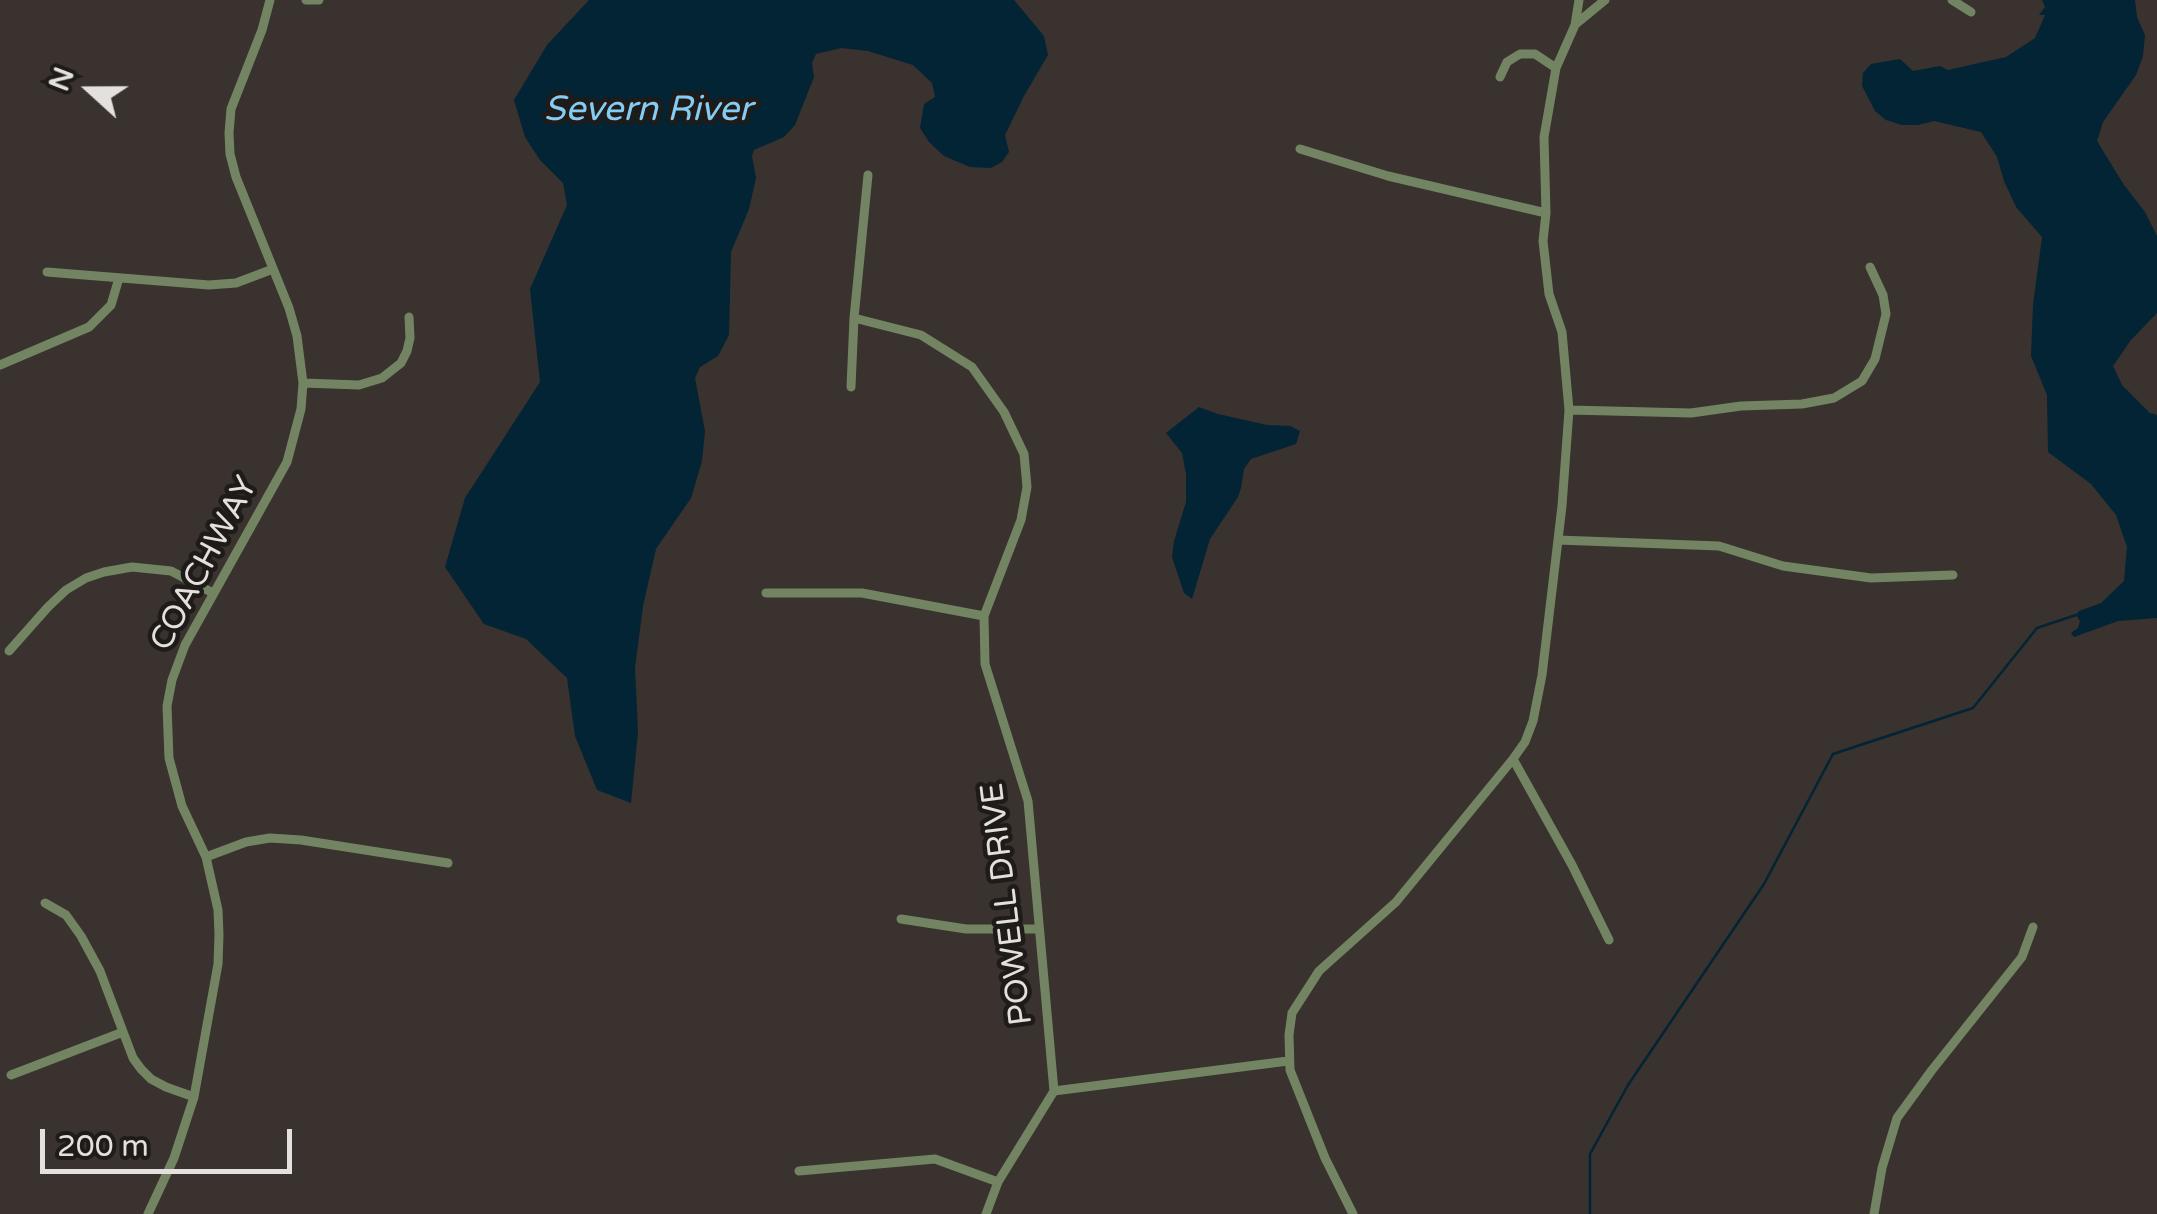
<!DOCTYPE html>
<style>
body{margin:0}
#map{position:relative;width:2157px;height:1214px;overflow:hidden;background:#39322e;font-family:"Varela Round",sans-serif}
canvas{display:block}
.north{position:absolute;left:40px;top:40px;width:100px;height:100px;-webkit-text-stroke:8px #1e1b19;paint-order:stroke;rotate:291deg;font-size:28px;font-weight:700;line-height:40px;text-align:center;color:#e4e0de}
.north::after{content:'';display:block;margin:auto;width:35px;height:45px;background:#e4e0de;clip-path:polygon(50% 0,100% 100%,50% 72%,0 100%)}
.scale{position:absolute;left:40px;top:1129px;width:252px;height:45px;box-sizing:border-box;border:5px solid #e4e0de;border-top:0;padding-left:12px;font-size:30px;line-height:35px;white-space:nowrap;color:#e4e0de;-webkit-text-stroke:8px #1e1b19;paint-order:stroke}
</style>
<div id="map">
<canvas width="2157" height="1214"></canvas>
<div class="north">N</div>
<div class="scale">200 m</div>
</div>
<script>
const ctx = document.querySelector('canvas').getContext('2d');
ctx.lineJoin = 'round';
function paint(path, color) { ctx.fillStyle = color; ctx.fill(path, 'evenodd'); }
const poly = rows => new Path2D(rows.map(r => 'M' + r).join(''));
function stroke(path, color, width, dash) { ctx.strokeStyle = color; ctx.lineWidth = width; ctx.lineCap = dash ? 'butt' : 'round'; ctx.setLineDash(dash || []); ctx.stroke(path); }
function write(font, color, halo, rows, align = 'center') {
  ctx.font = font + ' "Varela Round",sans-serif'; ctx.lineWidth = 9; ctx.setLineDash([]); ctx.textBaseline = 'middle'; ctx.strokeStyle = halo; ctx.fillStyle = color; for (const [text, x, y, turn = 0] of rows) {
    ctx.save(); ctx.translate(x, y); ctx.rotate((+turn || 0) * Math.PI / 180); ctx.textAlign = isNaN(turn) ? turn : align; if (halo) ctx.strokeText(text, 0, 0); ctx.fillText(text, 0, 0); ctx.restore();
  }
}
paint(poly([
 [589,0,1014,0,1044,36,1048,55,1024,96,1005,135,1009,152,1002,162,991,168,970,167,944,156,929,142,920,128,924,104,935,97,932,83,913,65,868,51,841,48,816,54,812,63,814,77,795,125,784,137,754,150,752,156,756,178,749,209,731,252,729,335,718,356,700,367,695,378,705,431,702,461,691,498,656,549,643,606,635,668,638,732,631,803,597,790,575,736,567,678,526,639,484,624,445,567,465,498,540,382,530,289,567,205,563,183,540,160,525,137,514,100,547,45],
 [2042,0,2135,0,2137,17,2145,35,2143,56,2136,75,2103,122,2097,141,2124,185,2145,212,2157,236,2157,313,2131,340,2113,366,2122,385,2150,413,2157,415,2157,618,2118,621,2074,637,2071,633,2078,628,2080,621,2076,615,2079,611,2101,603,2124,581,2127,547,2116,515,2091,484,2048,452,2047,395,2031,356,2033,305,2042,237,2016,207,2004,181,1997,157,1981,132,1934,121,1918,125,1902,125,1886,120,1875,111,1862,86,1863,73,1871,64,1900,59,1913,71,1940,66,1948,70,2006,57,2035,38,2045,15,2039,15,2045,7],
 [1199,407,1218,414,1267,425,1290,426,1300,431,1296,444,1251,459,1244,469,1241,488,1238,497,1210,539,1192,599,1184,593,1172,557,1174,541,1186,502,1186,474,1182,453,1166,433]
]), '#022434');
stroke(poly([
 [1590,1214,1590,1154,1628,1085,1764,884,1833,754,1973,708,2037,628,2076,615]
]), '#022434', 2.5);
stroke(poly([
 [306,0,319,0],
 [1952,0,1971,12],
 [1577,23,1605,0],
 [1500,77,1507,62,1520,54,1535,54,1556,68],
 [1300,149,1388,176,1546,213],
 [47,272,209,285,236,283,273,269],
 [854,318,921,335,972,367,1004,412,1024,454,1027,487,1021,520,984,616,985,664,1028,801,1054,1091,998,1182,986,1214],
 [0,365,89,327,111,305,119,278],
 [303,383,359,385,382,378,401,363,407,351,410,338,409,317],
 [851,387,854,318,868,175],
 [1569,410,1691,413,1741,406,1802,404,1834,398,1862,381,1875,359,1886,314,1883,295,1870,267],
 [1558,540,1719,546,1783,566,1871,578,1953,575],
 [766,593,862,593,984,616],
 [9,651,48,607,66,590,86,578,104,572,132,567,171,571,213,593],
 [1513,759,1572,865,1609,940],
 [206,857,246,842,270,838,301,840,448,863],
 [45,903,66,915,81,936,100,971,133,1058,141,1069,151,1079,166,1087,194,1097],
 [901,919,966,929,1038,929],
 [11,1075,123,1032],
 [1054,1091,1288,1061],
 [799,1171,935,1159,998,1182],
 [148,1214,174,1158,194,1097,218,964,219,935,218,910,206,857,182,806,169,758,167,706,172,680,185,645,287,462,301,409,303,383,297,336,289,308,236,177,230,154,229,133,231,109,262,30,270,0],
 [1353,1214,1325,1158,1290,1070,1289,1035,1292,1013,1319,971,1396,902,1513,759,1525,742,1533,721,1542,675,1562,506,1569,410,1562,332,1549,294,1543,241,1546,213,1544,137,1556,68,1575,25,1579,0],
 [1874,1214,1882,1168,1897,1118,1932,1070,2022,957,2033,927]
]), '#738462', 9);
write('32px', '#e4e0de', '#1e1b19', [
 ["COACHWAY",205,564,-62],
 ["POWELL DRIVE",1008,904,-97]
]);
write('italic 35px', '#84ccf3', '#1e1b19', [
 ["Severn River",648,111]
]);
</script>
